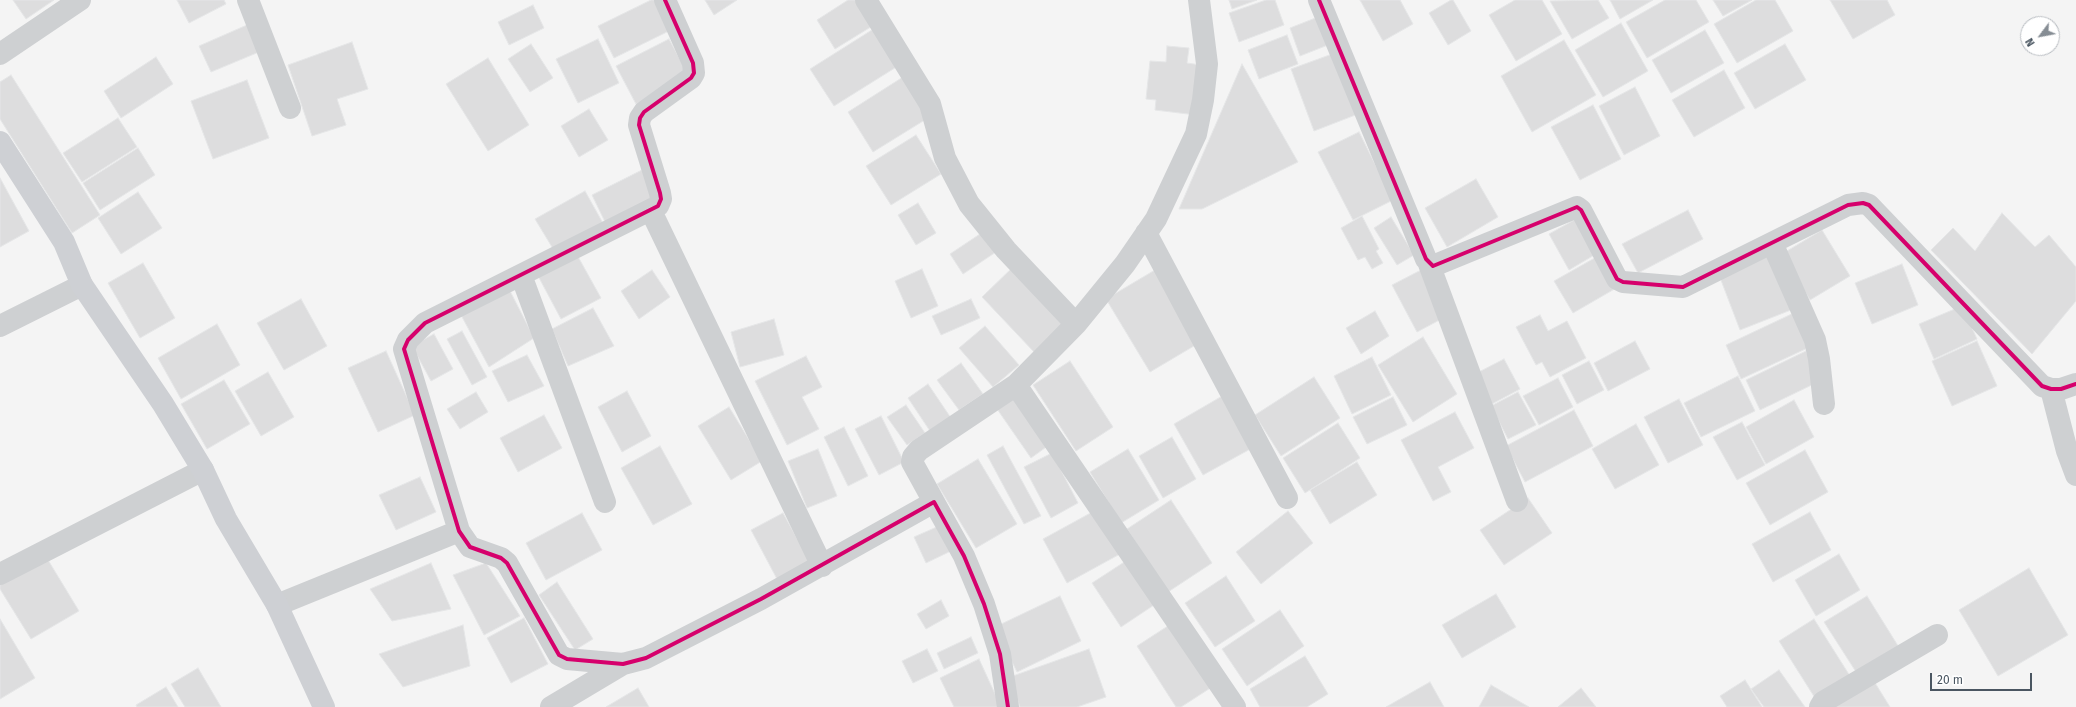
<!DOCTYPE html>
<style>
body{margin:0}
#map{position:relative;width:2076px;height:707px;overflow:hidden;background:#f4f4f4;font-family:"Fira Sans",sans-serif}
canvas{display:block}
.north{position:absolute;left:2020px;top:16px;width:40px;height:40px;box-sizing:border-box;background:#fff;border:1px solid #b7bbc0;border-radius:50%;rotate:238deg;font-size:11px;font-weight:700;line-height:16px;text-align:center;color:#4a5661}
.north::after{content:'';display:block;margin:auto;width:14px;height:18px;background:#868d94;clip-path:polygon(50% 0,100% 100%,50% 72%,0 100%)}
.scale{position:absolute;left:1930px;top:673px;width:102px;height:18px;box-sizing:border-box;border:2px solid #4a5661;border-top:0;padding-left:5px;font-size:12px;line-height:14px;white-space:nowrap;color:#4a5661;-webkit-text-stroke:3px #fff;paint-order:stroke}
</style>
<div id="map">
<canvas width="2076" height="707"></canvas>
<div class="north">N</div>
<div class="scale">20 m</div>
</div>
<script>
const ctx = document.querySelector('canvas').getContext('2d');
ctx.lineJoin = 'round';
function paint(path, color) { ctx.fillStyle = color; ctx.fill(path, 'evenodd'); }
const poly = rows => new Path2D(rows.map(r => 'M' + r).join(''));
function stroke(path, color, width, dash) { ctx.strokeStyle = color; ctx.lineWidth = width; ctx.lineCap = dash ? 'butt' : 'round'; ctx.setLineDash(dash || []); ctx.stroke(path); }
const building = poly([
 [13,0,54,0,26,19,13,0],
 [177,0,224,0,226,4,189,23,177,0],
 [651,0,661,0,675,28,614,58,598,26,651,0],
 [705,0,737,0,714,15,705,0],
 [848,0,858,0,874,25,835,49,817,20,848,0],
 [1229,0,1257,0,1232,9,1229,0],
 [1266,0,1275,0,1284,25,1239,42,1229,13,1266,0],
 [1360,0,1400,0,1413,24,1383,41,1360,0],
 [1451,0,1453,0,1471,31,1448,45,1429,13,1451,0],
 [1515,0,1542,0,1562,34,1516,61,1489,15,1515,0],
 [1598,0,1609,18,1572,39,1550,1,1598,0],
 [1610,0,1653,0,1620,19,1610,0],
 [1665,0,1696,0,1709,22,1647,58,1626,22,1665,0],
 [1713,0,1752,0,1723,16,1713,0],
 [1756,0,1775,0,1793,31,1737,63,1714,24,1756,0],
 [1830,0,1887,0,1895,15,1853,39,1830,0],
 [533,5,544,28,509,45,498,22,533,5],
 [1323,15,1333,43,1300,56,1290,28,1323,15],
 [1621,23,1648,71,1603,97,1575,50,1621,23],
 [247,25,259,52,211,72,199,46,247,25],
 [875,28,898,66,834,106,810,69,875,28],
 [1705,30,1724,63,1671,93,1652,60,1705,30],
 [1287,35,1298,64,1259,79,1248,50,1287,35],
 [598,39,619,83,578,103,556,59,598,39],
 [669,39,689,76,636,104,616,66,669,39],
 [1564,40,1596,95,1532,132,1501,76,1564,40],
 [352,42,368,89,337,99,346,125,312,136,288,65,352,42],
 [531,44,553,78,530,92,508,59,531,44],
 [1785,44,1806,80,1755,109,1734,73,1785,44],
 [1167,46,1189,48,1187,63,1201,65,1196,115,1155,110,1156,100,1146,99,1150,61,1166,62,1167,46],
 [1335,53,1358,114,1314,131,1291,69,1335,53],
 [156,57,173,84,121,118,104,91,156,57],
 [488,58,529,125,488,151,446,84,488,58],
 [1242,64,1298,162,1202,209,1179,209,1242,64],
 [1724,70,1745,108,1694,137,1672,100,1724,70],
 [11,75,100,215,72,233,0,119,0,82,11,75],
 [903,77,928,118,873,152,848,112,903,77],
 [247,80,269,138,213,159,191,101,247,80],
 [1635,87,1660,136,1624,155,1599,106,1635,87],
 [1593,105,1621,159,1580,180,1551,127,1593,105],
 [589,109,608,140,579,157,561,126,589,109],
 [118,118,137,147,82,182,63,153,118,118],
 [1359,132,1393,200,1353,220,1318,152,1359,132],
 [916,135,941,174,891,205,866,166,916,135],
 [138,148,155,175,100,210,83,183,138,148],
 [644,169,659,199,607,226,592,195,644,169],
 [0,178,29,231,0,247,0,178],
 [1476,179,1498,217,1447,247,1425,208,1476,179],
 [585,191,604,225,555,252,535,219,585,191],
 [138,192,162,228,121,254,98,218,138,192],
 [918,203,936,233,916,245,898,215,918,203],
 [1688,210,1703,239,1638,273,1622,244,1688,210],
 [2002,213,2035,247,2049,235,2076,267,2076,301,2032,354,1931,250,1953,228,1975,251,2002,213],
 [1362,216,1379,249,1376,251,1383,263,1372,269,1365,257,1358,260,1341,228,1362,216],
 [1391,217,1414,255,1397,265,1374,228,1391,217],
 [1576,219,1596,254,1569,270,1549,234,1576,219],
 [1822,230,1850,276,1810,300,1782,254,1822,230],
 [983,232,996,252,963,274,950,254,983,232],
 [576,253,601,298,561,319,537,274,576,253],
 [1774,253,1796,308,1740,330,1719,275,1774,253],
 [1600,255,1618,287,1573,313,1554,281,1600,255],
 [143,263,175,318,140,338,108,283,143,263],
 [1902,264,1918,305,1872,324,1855,283,1902,264],
 [1014,266,1067,320,1034,352,982,297,1014,266],
 [922,269,938,306,911,318,895,281,922,269],
 [1423,269,1447,316,1417,332,1392,285,1423,269],
 [652,270,670,297,639,319,621,291,652,270],
 [1155,270,1199,343,1150,372,1106,299,1155,270],
 [509,289,534,338,489,367,461,315,509,289],
 [301,299,327,346,284,370,257,323,301,299],
 [971,299,980,318,941,335,932,316,971,299],
 [1962,306,1977,339,1934,359,1919,324,1962,306],
 [593,308,614,346,568,366,552,329,593,308],
 [1375,311,1389,336,1361,354,1346,328,1375,311],
 [1798,311,1814,345,1741,379,1726,345,1798,311],
 [1540,315,1548,331,1567,321,1586,358,1550,377,1542,362,1536,365,1516,327,1540,315],
 [774,319,784,355,740,367,731,332,774,319],
 [217,324,240,365,181,399,158,358,217,324],
 [985,326,1019,365,993,387,959,348,985,326],
 [462,331,487,377,472,385,447,339,462,331],
 [434,334,453,369,431,381,412,346,434,334],
 [1423,337,1457,394,1413,422,1378,365,1423,337],
 [1635,341,1650,369,1608,391,1594,363,1635,341],
 [1977,341,1997,386,1952,406,1932,361,1977,341],
 [386,351,415,415,378,432,348,368,386,351],
 [1806,351,1820,381,1760,410,1746,380,1806,351],
 [527,355,544,386,508,402,492,371,527,355],
 [806,356,822,387,802,397,819,429,787,445,755,381,806,356],
 [1372,357,1391,395,1352,414,1334,376,1372,357],
 [1504,359,1520,389,1490,405,1475,374,1504,359],
 [1070,361,1113,427,1076,451,1033,385,1070,361],
 [1589,361,1604,390,1577,404,1562,375,1589,361],
 [961,363,983,394,959,410,937,380,961,363],
 [268,372,294,417,261,436,235,391,268,372],
 [1738,376,1755,411,1701,437,1684,403,1738,376],
 [1314,377,1340,418,1281,456,1255,415,1314,377],
 [1558,378,1573,407,1539,425,1523,396,1558,378],
 [224,380,250,424,207,449,181,404,224,380],
 [928,384,951,418,930,431,908,398,928,384],
 [627,391,651,436,622,452,598,407,627,391],
 [476,392,488,412,460,429,447,409,476,392],
 [1518,392,1536,425,1508,439,1491,406,1518,392],
 [1013,393,1049,445,1031,458,995,406,1013,393],
 [1224,395,1254,447,1203,475,1174,424,1224,395],
 [1393,397,1407,425,1367,444,1353,417,1393,397],
 [1679,399,1703,445,1668,463,1644,417,1679,399],
 [1794,400,1814,437,1766,464,1746,427,1794,400],
 [906,405,925,433,907,445,887,417,906,405],
 [729,407,762,461,731,480,698,426,729,407],
 [1574,410,1593,446,1525,482,1506,446,1574,410],
 [1455,412,1474,448,1438,467,1451,492,1433,501,1401,440,1455,412],
 [544,415,562,448,518,472,500,438,544,415],
 [881,416,904,462,879,475,855,429,881,416],
 [1742,422,1765,465,1737,480,1713,437,1742,422],
 [1338,423,1360,458,1305,493,1283,458,1338,423],
 [1636,424,1659,465,1615,489,1592,449,1636,424],
 [844,427,868,476,848,486,824,437,844,427],
 [1172,437,1196,479,1163,498,1139,456,1172,437],
 [660,446,692,504,653,525,621,468,660,446],
 [1003,446,1041,516,1024,524,987,455,1003,446],
 [818,449,837,496,807,508,788,461,818,449],
 [1128,449,1159,500,1121,523,1090,472,1128,449],
 [1805,450,1828,492,1770,525,1746,483,1805,450],
 [1052,453,1078,503,1051,518,1024,467,1052,453],
 [978,459,1017,524,976,548,937,484,978,459],
 [1357,462,1377,495,1330,524,1310,490,1357,462],
 [420,477,436,512,396,530,379,495,420,477],
 [1528,498,1552,533,1504,565,1480,530,1528,498],
 [1171,500,1212,563,1168,592,1127,529,1171,500],
 [1096,510,1120,554,1067,583,1043,539,1096,510],
 [1288,511,1313,543,1261,584,1236,552,1288,511],
 [1810,512,1831,550,1773,582,1752,544,1810,512],
 [582,513,602,550,546,580,526,543,582,513],
 [783,513,810,562,777,579,751,530,783,513],
 [939,526,951,551,926,563,914,537,939,526],
 [1839,554,1860,590,1816,616,1795,580,1839,554],
 [45,555,79,611,31,639,0,589,0,582,45,555],
 [1132,557,1160,601,1121,627,1092,583,1132,557],
 [431,563,451,609,392,621,370,589,431,563],
 [486,563,520,616,484,635,453,575,486,563],
 [2029,568,2068,635,1998,676,1959,610,2029,568],
 [1226,576,1255,621,1215,647,1185,603,1226,576],
 [557,582,593,639,575,650,539,595,557,582],
 [1496,594,1516,627,1462,658,1442,625,1496,594],
 [1060,596,1081,641,1017,672,995,627,1060,596],
 [1867,596,1900,649,1858,675,1824,622,1867,596],
 [941,600,949,616,926,629,917,614,941,600],
 [1280,610,1304,646,1247,686,1222,649,1280,610],
 [524,618,548,664,511,683,487,638,524,618],
 [0,619,35,678,0,699,0,619],
 [1814,619,1850,676,1815,698,1779,641,1814,619],
 [1174,622,1215,685,1181,707,1176,707,1137,646,1174,622],
 [463,625,470,666,403,687,379,654,463,625],
 [971,637,978,653,944,669,937,653,971,637],
 [927,649,938,671,913,683,902,661,927,649],
 [1089,649,1106,697,1077,707,1020,707,1010,677,1089,649],
 [1305,656,1328,694,1307,707,1260,707,1250,689,1305,656],
 [979,659,1001,707,954,707,940,678,979,659],
 [198,668,221,707,185,707,171,684,198,668],
 [1779,670,1805,707,1764,707,1751,689,1779,670],
 [1872,678,1890,707,1831,707,1872,678],
 [1745,680,1762,707,1727,707,1720,696,1745,680],
 [1430,682,1444,707,1386,707,1430,682],
 [1491,685,1529,707,1479,707,1491,685],
 [166,687,178,707,137,707,136,705,166,687],
 [638,688,649,707,606,707,638,688],
 [1581,688,1596,707,1558,707,1581,688]
]);
paint(building, '#ddddde');
stroke(building, '#e5e6e7', 1);
stroke(poly([
 [248,0,290,108],
 [665,0,693,63,694,73,691,78,644,112,640,118,639,125,660,193,661,199,658,206,425,323,408,340,404,349,459,531,470,547,501,558,507,563,559,655,567,659,623,664,646,658,761,599,934,502,964,556,984,604,1000,654,1008,707],
 [866,0,930,104,945,158,969,204,1006,250,1076,324],
 [1319,0,1426,259,1433,266,1577,207,1581,210,1617,279,1623,282,1683,287,1848,205,1863,203,1869,205,2042,386,2051,389,2061,389,2076,384],
 [0,54,80,0],
 [651,211,822,566],
 [1146,233,1287,498],
 [1772,243,1815,340,1819,359,1824,404],
 [1429,264,1517,501],
 [521,275,605,502],
 [0,326,82,285],
 [1016,385,1235,707],
 [2051,389,2067,451,2076,475],
 [934,502,912,462,913,457,919,450,1016,385,1076,324,1125,264,1156,219,1196,134,1203,100,1207,64,1199,0],
 [0,574,203,470],
 [277,605,459,531],
 [551,707,623,664],
 [1820,707,1823,702,1937,635]
]), '#ced0d2', 22);
stroke(poly([
 [0,142,64,242,82,285,163,404,203,470,226,519,277,605,324,707]
]), '#ced0d4', 22);
stroke(poly([
 [665,0,693,63,694,73,691,78,644,112,640,118,639,125,660,193,661,199,658,206,425,323,408,340,404,349,459,531,470,547,501,558,507,563,559,655,567,659,623,664,646,658,761,599,934,502,964,556,984,604,1000,654,1008,707],
 [1319,0,1426,259,1433,266,1577,207,1581,210,1617,279,1623,282,1683,287,1848,205,1863,203,1869,205,2042,386,2051,389,2061,389,2076,384]
]), '#d6006c', 4);
</script>
